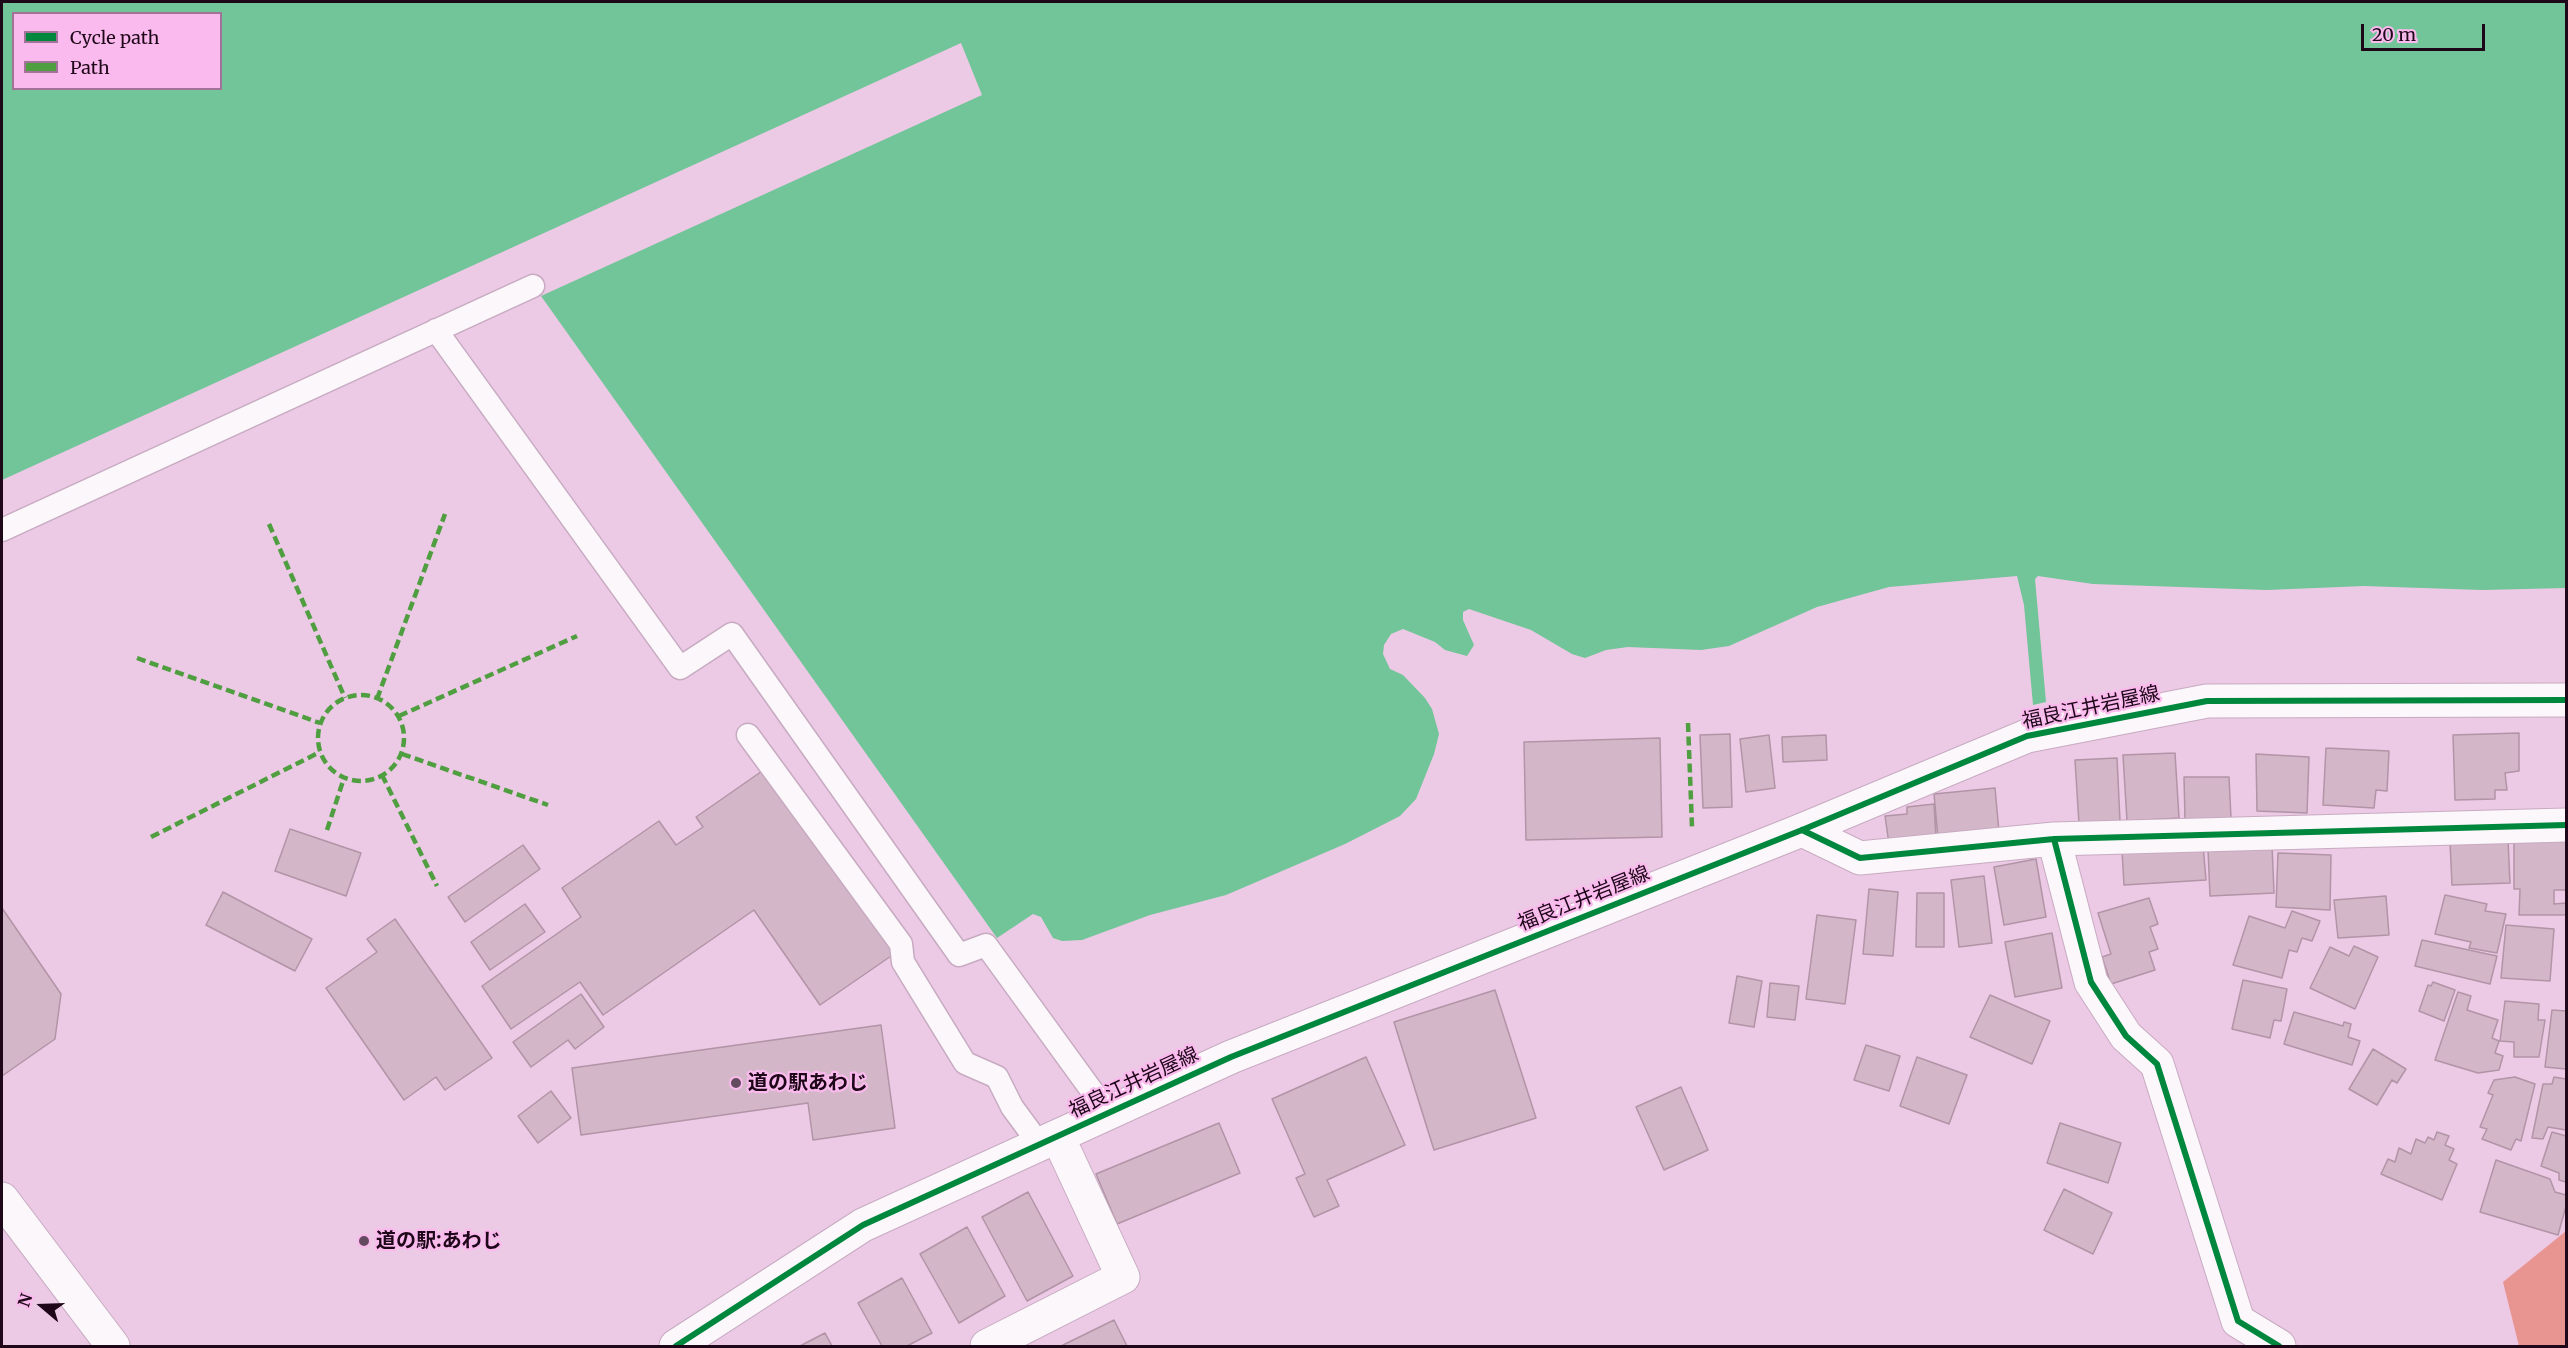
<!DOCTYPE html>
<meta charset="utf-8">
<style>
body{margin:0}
#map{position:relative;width:2568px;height:1348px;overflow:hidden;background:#ecc9e5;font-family:Merriweather,serif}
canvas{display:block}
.frame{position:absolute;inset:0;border:3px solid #1d0719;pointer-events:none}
.legend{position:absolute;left:12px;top:12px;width:210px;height:78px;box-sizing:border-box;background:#fbbaed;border:2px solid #a27298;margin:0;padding:8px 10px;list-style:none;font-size:18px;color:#1d0719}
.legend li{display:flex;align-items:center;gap:12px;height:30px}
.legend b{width:30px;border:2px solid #a27298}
.north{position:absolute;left:12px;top:1276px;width:60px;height:60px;-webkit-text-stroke:4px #fbbaed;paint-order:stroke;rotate:289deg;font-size:16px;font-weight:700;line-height:24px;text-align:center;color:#1d0719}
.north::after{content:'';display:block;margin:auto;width:21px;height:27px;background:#1d0719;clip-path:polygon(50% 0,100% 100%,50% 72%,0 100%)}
.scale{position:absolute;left:2361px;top:24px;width:124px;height:27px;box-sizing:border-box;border:3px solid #1d0719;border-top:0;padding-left:8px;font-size:18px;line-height:21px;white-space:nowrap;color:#1d0719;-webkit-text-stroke:4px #fbbaed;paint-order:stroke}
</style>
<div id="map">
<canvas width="2568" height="1348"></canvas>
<div class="frame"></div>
<ul class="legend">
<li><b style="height:8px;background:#00873e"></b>Cycle path</li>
<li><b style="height:8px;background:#4f9e40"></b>Path</li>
</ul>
<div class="north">N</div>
<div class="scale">20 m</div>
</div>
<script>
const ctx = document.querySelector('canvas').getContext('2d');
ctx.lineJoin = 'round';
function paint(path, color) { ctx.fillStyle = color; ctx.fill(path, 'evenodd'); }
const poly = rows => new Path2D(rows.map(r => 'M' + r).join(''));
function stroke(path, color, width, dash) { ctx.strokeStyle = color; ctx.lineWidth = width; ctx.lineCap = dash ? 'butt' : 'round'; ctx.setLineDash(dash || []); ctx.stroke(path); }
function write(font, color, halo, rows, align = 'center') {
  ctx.font = font + ' Merriweather,"Noto Sans JP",serif'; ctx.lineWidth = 4.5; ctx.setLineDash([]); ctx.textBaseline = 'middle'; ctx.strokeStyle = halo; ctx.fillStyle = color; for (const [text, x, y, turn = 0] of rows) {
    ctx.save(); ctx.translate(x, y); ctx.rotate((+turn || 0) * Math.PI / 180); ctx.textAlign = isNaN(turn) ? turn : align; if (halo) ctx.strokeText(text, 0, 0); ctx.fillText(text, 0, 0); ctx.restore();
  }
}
paint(poly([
 [2566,1231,2566,1346,2519,1346,2503,1282]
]), '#e89491');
paint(poly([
 [2,2,2566,2,2566,588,2482,590,2364,586,2267,590,2093,584,2038,576,2035,579,2046,702,2033,705,2024,605,2017,576,1889,587,1817,607,1729,646,1701,650,1628,647,1606,650,1585,658,1572,654,1531,630,1469,609,1463,612,1463,620,1474,645,1467,656,1445,650,1435,642,1403,629,1391,634,1384,645,1383,654,1390,669,1403,675,1425,698,1432,709,1439,734,1434,754,1416,799,1400,816,1345,844,1226,895,1150,915,1082,940,1062,941,1053,938,1041,917,1033,914,997,938,541,296,982,95,961,43,2,480],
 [14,14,220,14,220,88,14,88]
]), '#71c598');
const building = poly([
 [2519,733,2519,771,2505,773,2507,790,2495,790,2495,799,2455,800,2453,735,2519,733],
 [1730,734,1732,807,1703,808,1700,735,1730,734],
 [1769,735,1775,788,1746,792,1740,739,1769,735],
 [1826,735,1827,760,1783,762,1782,737,1826,735],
 [1660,738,1662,837,1526,840,1524,742,1660,738],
 [2326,748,2389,751,2387,791,2376,790,2374,808,2323,805,2326,748],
 [2175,753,2179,818,2127,821,2123,755,2175,753],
 [2256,754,2309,757,2307,813,2257,811,2256,754],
 [2117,758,2120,821,2079,824,2075,760,2117,758],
 [765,769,894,954,820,1005,754,910,603,1015,580,982,511,1029,482,986,581,917,562,888,659,821,676,845,703,827,696,817,765,769],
 [2184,777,2229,777,2231,818,2185,820,2184,777],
 [1995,788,1999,832,1938,838,1934,794,1995,788],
 [1934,804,1936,838,1889,844,1885,816,1907,814,1907,807,1934,804],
 [290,829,361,853,346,896,275,871,290,829],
 [2566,837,2566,890,2554,890,2554,904,2566,903,2566,915,2519,915,2520,889,2514,889,2514,839,2566,837],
 [2508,840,2510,883,2452,885,2450,842,2508,840],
 [523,845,540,869,465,922,448,897,523,845],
 [2203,845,2206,880,2124,885,2122,851,2203,845],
 [2272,845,2274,893,2210,896,2208,849,2272,845],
 [2278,853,2331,855,2330,910,2276,907,2278,853],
 [2036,859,2046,917,2004,925,1994,867,2036,859],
 [1984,876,1992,943,1959,947,1951,880,1984,876],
 [1869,889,1898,892,1893,956,1863,954,1869,889],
 [223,892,312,939,295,971,206,925,223,892],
 [1917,893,1944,893,1944,947,1916,947,1917,893],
 [2445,895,2487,904,2485,911,2506,914,2497,953,2469,948,2471,942,2435,934,2445,895],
 [2386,896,2389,935,2338,938,2334,900,2386,896],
 [2149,898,2158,924,2150,927,2158,949,2149,952,2155,970,2111,984,2102,957,2111,954,2098,913,2149,898],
 [525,904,545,932,490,970,471,942,525,904],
 [2,908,61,994,55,1039,2,1076,2,908],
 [2292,911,2320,921,2312,941,2302,938,2297,952,2289,950,2282,978,2233,965,2249,916,2285,928,2292,911],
 [1817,915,1856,920,1845,1004,1806,999,1817,915],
 [395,919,492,1058,445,1090,436,1077,404,1100,326,988,377,952,367,939,395,919],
 [2506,925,2554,929,2550,981,2501,978,2506,925],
 [2052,933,2062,988,2015,997,2005,942,2052,933],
 [2422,940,2497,956,2490,984,2415,966,2422,940],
 [2354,946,2378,957,2355,1009,2310,988,2330,947,2349,956,2354,946],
 [1737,976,1762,981,1754,1027,1729,1023,1737,976],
 [2243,980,2287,989,2281,1021,2274,1020,2270,1038,2232,1029,2243,980],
 [2433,982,2455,990,2444,1021,2419,1011,2428,985,2431,986,2433,982],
 [1770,983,1799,986,1795,1020,1767,1017,1770,983],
 [1495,990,1536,1118,1434,1150,1394,1022,1495,990],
 [2458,992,2471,996,2467,1010,2498,1020,2492,1038,2499,1041,2495,1053,2503,1056,2499,1070,2478,1073,2435,1060,2458,992],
 [581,994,604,1027,575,1049,568,1040,531,1067,513,1042,581,994],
 [1990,995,2050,1021,2032,1064,1970,1037,1990,995],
 [2505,1001,2539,1004,2538,1020,2545,1020,2539,1057,2514,1057,2514,1042,2500,1041,2505,1001],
 [2552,1010,2566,1011,2566,1069,2545,1067,2552,1010],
 [2294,1012,2343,1026,2344,1022,2351,1024,2348,1037,2360,1041,2352,1065,2284,1044,2294,1012],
 [881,1025,895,1128,813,1140,808,1103,581,1135,572,1068,881,1025],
 [1866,1045,1900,1056,1889,1091,1854,1080,1866,1045],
 [2373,1049,2406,1069,2397,1083,2392,1080,2377,1105,2349,1089,2373,1049],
 [1366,1057,1405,1145,1327,1180,1339,1206,1314,1217,1296,1178,1305,1174,1272,1099,1366,1057],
 [1917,1057,1967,1075,1949,1124,1900,1106,1917,1057],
 [2515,1077,2535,1084,2521,1141,2516,1139,2511,1150,2482,1139,2487,1129,2480,1127,2493,1095,2488,1093,2494,1080,2515,1077],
 [2554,1077,2566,1079,2566,1130,2548,1127,2543,1139,2532,1138,2543,1084,2552,1084,2554,1077],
 [1681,1087,1708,1150,1664,1170,1636,1107,1681,1087],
 [551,1091,571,1118,538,1143,518,1116,551,1091],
 [1219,1123,1240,1173,1117,1224,1096,1174,1219,1123],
 [2060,1123,2121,1143,2108,1183,2047,1163,2060,1123],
 [2437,1132,2449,1136,2445,1145,2454,1149,2449,1160,2457,1164,2442,1200,2381,1174,2388,1159,2395,1162,2399,1148,2411,1154,2416,1139,2425,1143,2428,1137,2434,1140,2437,1132],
 [2552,1132,2566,1136,2566,1182,2559,1180,2559,1173,2541,1166,2552,1132],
 [2496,1160,2550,1179,2555,1192,2566,1195,2566,1206,2558,1235,2480,1212,2496,1160],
 [2064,1189,2112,1213,2093,1254,2044,1230,2064,1189],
 [1028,1192,1073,1276,1027,1301,982,1217,1028,1192],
 [967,1227,1005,1296,959,1323,920,1254,967,1227],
 [902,1278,932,1333,907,1346,882,1346,858,1303,902,1278],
 [1114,1320,1127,1346,1061,1346,1114,1320],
 [825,1333,832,1346,800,1346,825,1333]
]);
paint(building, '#d4b6c9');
stroke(building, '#b194a6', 1.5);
const lane = poly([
 [436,330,680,668,732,634,959,955,986,945,1108,1113],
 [2,530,533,286],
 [748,735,901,944,903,962,965,1063,997,1077,1012,1107,1040,1145]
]);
const street = poly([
 [1802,830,1860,858,2054,839,2566,825],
 [2054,839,2091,982,2126,1036,2157,1064,2238,1321,2279,1346],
 [987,1346,1123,1277,1058,1137]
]);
const primary = poly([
 [676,1346,863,1225,1231,1057,1802,830,2027,736,2207,701,2566,700]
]);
const highway = poly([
 [2,1199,113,1346]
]);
stroke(lane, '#c7abc1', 25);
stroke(street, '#c7abc1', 35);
stroke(primary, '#c7abc1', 35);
stroke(highway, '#c7abc1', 35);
stroke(lane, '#fcf7fb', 22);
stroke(street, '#fcf7fb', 33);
stroke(primary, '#fcf7fb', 33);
stroke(highway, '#fcf7fb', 33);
stroke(poly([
 [269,524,345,698],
 [137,658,320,723],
 '318 738a43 43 0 1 1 86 0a43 43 0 1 1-86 0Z',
 [377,699,445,514],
 [399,716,577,636],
 [1688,723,1692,827],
 [402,754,548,805],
 [382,775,437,886],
 [327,830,344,778],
 [151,837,320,752]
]), '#4f9e40', 4.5, [9, 4.5]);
stroke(poly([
 [1802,830,1860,858,2054,839,2566,825],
 [2054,839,2091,982,2126,1036,2157,1064,2238,1321,2279,1346],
 [676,1346,863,1225,1231,1057,1802,830,2027,736,2207,701,2566,700]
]), '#00873e', 6);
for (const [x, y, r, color] of [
 [736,1083,6,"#654b60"],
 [364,1241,6,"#654b60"]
]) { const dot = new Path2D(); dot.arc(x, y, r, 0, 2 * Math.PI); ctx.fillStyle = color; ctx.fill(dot); stroke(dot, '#fbbaed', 2); }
write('20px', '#1d0719', '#fbbaed', [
 ["福良江井岩屋線",2091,708,-12],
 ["福良江井岩屋線",1584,899,-22],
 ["福良江井岩屋線",1134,1083,-25]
]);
write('bold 20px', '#1d0719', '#fbbaed', [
 ["道の駅あわじ",748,1083],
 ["道の駅:あわじ",376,1241]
], 'left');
</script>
